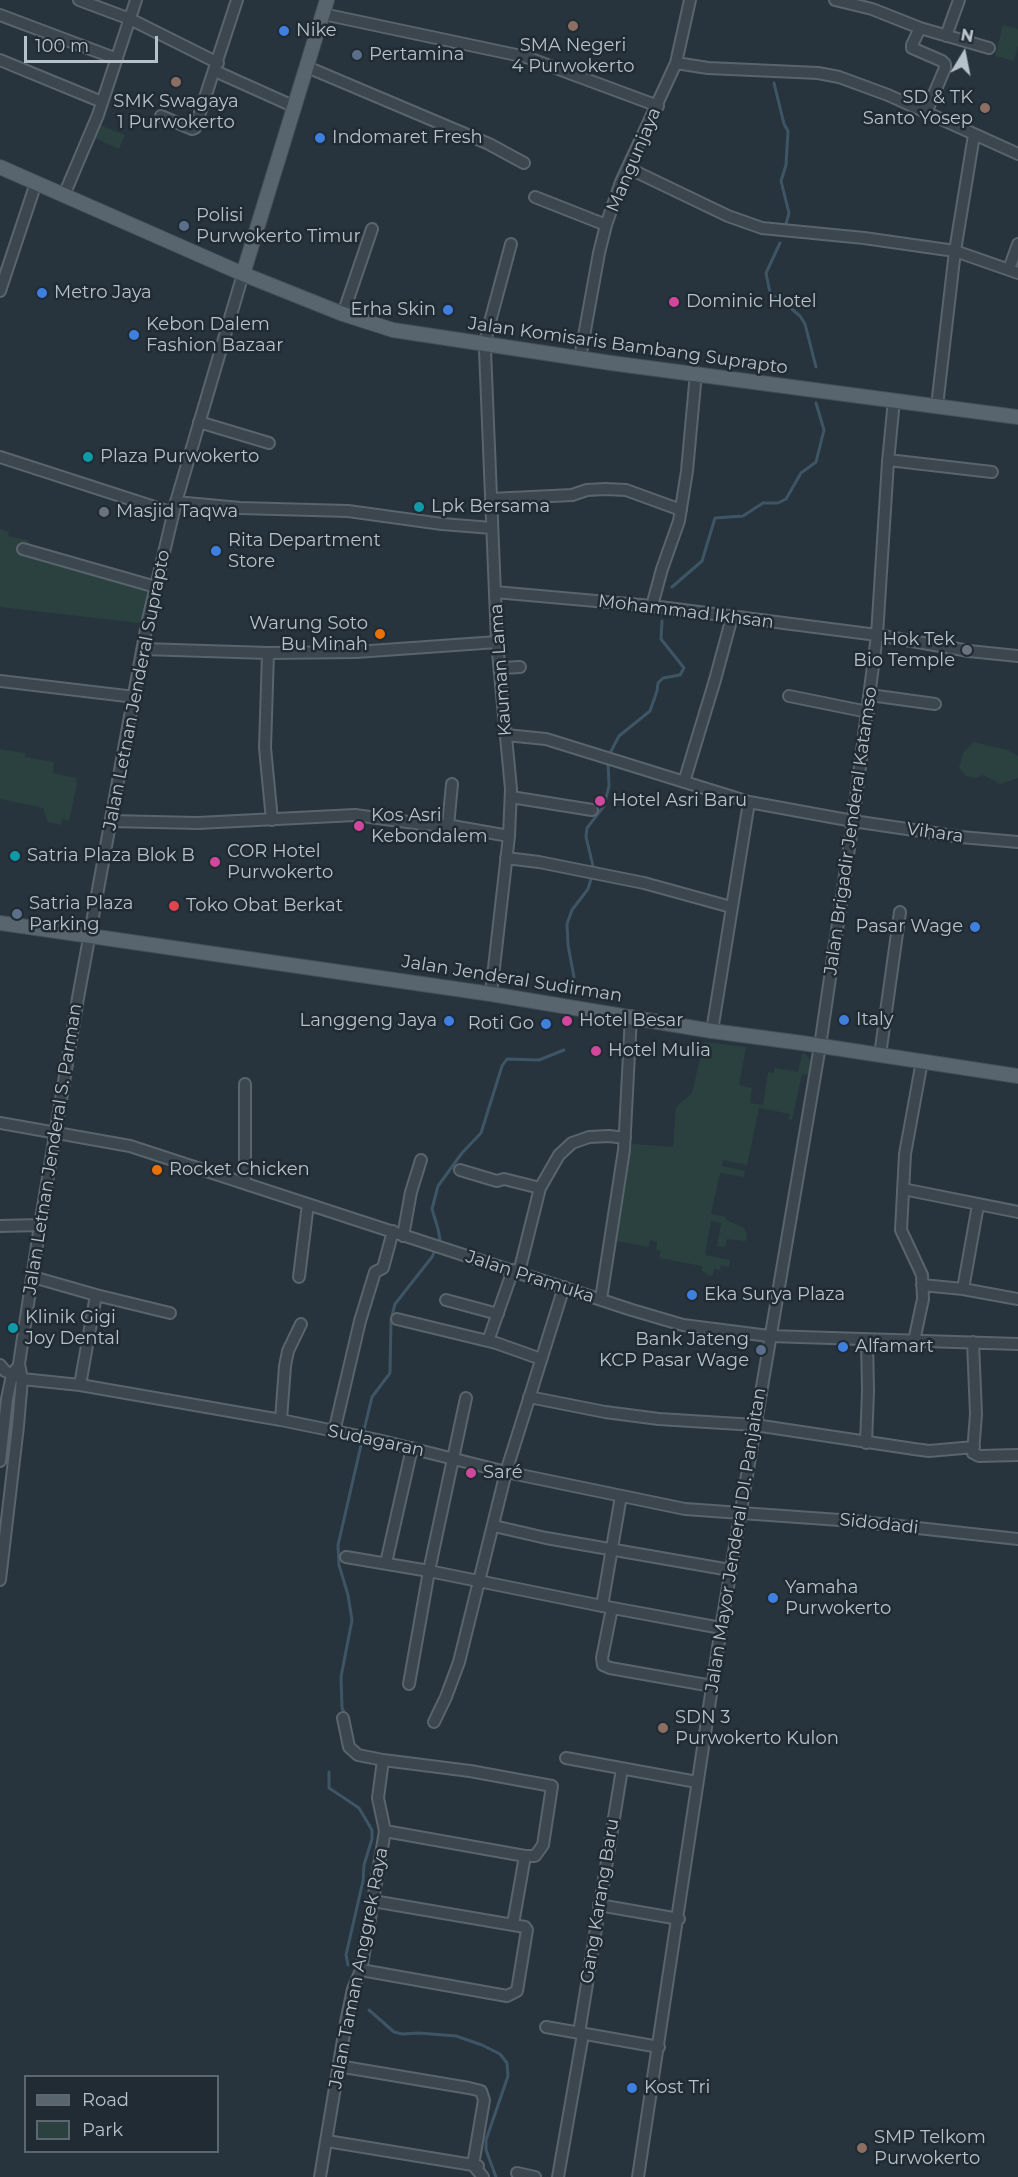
<!DOCTYPE html>
<meta charset="utf-8">
<style>
body{margin:0}
#map{position:relative;width:1018px;height:2177px;overflow:hidden;background:#27343e;font-family:Montserrat,sans-serif}
canvas{display:block}
.legend{position:absolute;left:24px;top:2075px;width:195px;height:78px;box-sizing:border-box;background:#202b33;border:2px solid #5c676f;margin:0;padding:8px 10px;list-style:none;font-size:18px;color:#b7c1c9}
.legend li{display:flex;align-items:center;gap:12px;height:30px}
.legend b{width:30px;border:2px solid #5c676f}
.north{position:absolute;left:934px;top:24px;width:60px;height:60px;-webkit-text-stroke:4px #202b33;paint-order:stroke;rotate:10deg;font-size:16px;font-weight:700;line-height:24px;text-align:center;color:#b7c1c9}
.north::after{content:'';display:block;margin:auto;width:21px;height:27px;background:#b7c1c9;clip-path:polygon(50% 0,100% 100%,50% 72%,0 100%)}
.scale{position:absolute;left:24px;top:36px;width:134px;height:27px;box-sizing:border-box;border:3px solid #b7c1c9;border-top:0;padding-left:8px;font-size:18px;line-height:21px;white-space:nowrap;color:#b7c1c9;-webkit-text-stroke:4px #202b33;paint-order:stroke}
</style>
<div id="map">
<canvas width="1018" height="2177"></canvas>
<ul class="legend">
<li><b style="height:8px;background:#59656e"></b>Road</li>
<li><b style="height:16px;background:#2a413f"></b>Park</li>
</ul>
<div class="north">N</div>
<div class="scale">100 m</div>
</div>
<script>
const ctx = document.querySelector('canvas').getContext('2d');
ctx.lineJoin = 'round';
function paint(path, color) { ctx.fillStyle = color; ctx.fill(path, 'evenodd'); }
const poly = rows => new Path2D(rows.map(r => 'M' + r).join(''));
function stroke(path, color, width, dash) { ctx.strokeStyle = color; ctx.lineWidth = width; ctx.lineCap = dash ? 'butt' : 'round'; ctx.setLineDash(dash || []); ctx.stroke(path); }
function write(font, color, halo, rows, align = 'center') {
  ctx.font = font + ' Montserrat,sans-serif'; ctx.lineWidth = 5; ctx.setLineDash([]); ctx.textBaseline = 'middle'; ctx.strokeStyle = halo; ctx.fillStyle = color; for (const [text, x, y, turn = 0] of rows) {
    ctx.save(); ctx.translate(x, y); ctx.rotate((+turn || 0) * Math.PI / 180); ctx.textAlign = isNaN(turn) ? turn : align; if (halo) ctx.strokeText(text, 0, 0); ctx.fillText(text, 0, 0); ctx.restore();
  }
}
paint(poly([
 [1003,25,1018,29,1018,45,1014,61,995,56],
 [100,125,125,135,119,149,95,138],
 [0,529,9,532,8,536,27,540,37,556,156,587,147,624,0,607],
 [973,742,1008,750,1018,756,1018,778,1000,784,983,775,976,778,966,776,959,768,963,753],
 [0,749,25,753,25,757,54,762,53,773,76,778,77,784,69,821,62,819,61,825,48,822,43,808,0,799],
 [704,1042,746,1047,739,1085,752,1088,750,1103,763,1105,768,1072,774,1073,775,1068,798,1072,802,1054,805,1054,810,1060,812,1076,802,1074,792,1120,788,1119,790,1114,759,1108,747,1165,723,1160,722,1166,745,1171,744,1177,720,1173,711,1214,726,1217,725,1219,744,1228,747,1235,746,1241,727,1239,725,1247,717,1246,721,1223,711,1221,705,1255,730,1260,729,1267,721,1265,720,1270,714,1269,713,1275,709,1276,701,1270,702,1266,659,1258,661,1251,656,1250,657,1242,650,1240,649,1247,611,1240,624,1150,631,1150,632,1144,673,1147,676,1107,692,1093]
]), '#2a413f');
stroke(poly([
 [774,83,784,124,788,131,786,165,781,181,789,213,786,224],
 [780,243,766,273,769,288,771,295,781,300,800,316,805,324,816,367],
 [672,587,702,561,715,518,743,516,763,503,778,503,786,499,801,473,816,462,824,430,816,403],
 [609,755,619,736,650,711,657,691,658,683,663,678,680,675,684,668,661,639,662,621],
 [594,870,586,837,587,828,604,806,609,786,608,761],
 [574,977,568,945,567,924,572,910,588,889,592,876],
 [438,1243,440,1239,438,1229,432,1209,438,1186,462,1153,481,1133,502,1066,507,1059,539,1060,564,1050],
 [363,1434,372,1397,390,1373,391,1320,395,1304,432,1257,436,1248],
 [346,1716,342,1708,341,1677,352,1620,348,1595,339,1565,338,1545,362,1441],
 [329,1772,329,1788,359,1808,372,1830,372,1839,364,1865,363,1881,346,1955,348,1965],
 [369,2010,394,2032,402,2034,419,2033,456,2036,482,2045,500,2054,507,2063,508,2076,486,2140,486,2150,496,2177]
]), '#3e5565', 3);
const minor = poly([
 [79,0,130,19,218,63],
 [835,0,872,9,920,28,989,48],
 [323,14,526,57,658,106],
 [0,15,117,59],
 [920,28,912,45,912,48,942,61,945,64,945,68,926,113],
 [946,36,959,0],
 [0,60,102,102],
 [676,63,708,68,818,73,839,77,888,95,1018,154],
 [307,67,489,144,524,163],
 [215,71,295,107],
 [161,116,192,129,195,128,237,0],
 [628,168,728,216,762,228,864,238,955,251,1018,273],
 [64,195,98,115,136,0],
 [535,197,606,225],
 [1009,269,1018,244],
 [0,291,36,183],
 [343,314,372,229],
 [580,358,599,253,606,225,621,182,676,63,690,0],
 [937,406,955,251,974,135],
 [199,422,269,443],
 [0,457,173,513],
 [888,460,992,472],
 [491,499,572,495,587,490,605,489,626,490,681,510],
 [176,502,240,508,348,511,442,524,492,528],
 [23,549,156,587],
 [495,592,652,606,877,635,969,651,1018,656],
 [652,606,662,569,679,521,687,471,696,373],
 [143,649,268,653,356,652,497,642],
 [268,653,265,748,272,820],
 [501,668,520,667],
 [0,681,135,697],
 [870,695,935,704],
 [789,696,868,712],
 [506,735,546,739,749,802,853,821,961,837,1018,842],
 [684,782,715,680,732,617],
 [511,797,592,810],
 [111,821,198,823,355,815,422,824,452,826,509,836],
 [448,826,452,784],
 [506,858,539,862,644,883,731,907],
 [491,994,509,836,511,789,497,642,485,350,487,333,511,244],
 [712,1031,749,802],
 [880,1055,900,912],
 [0,1123,130,1146,632,1310,683,1325,769,1336,1018,1344],
 [460,1170,490,1179,497,1181,504,1179,540,1188],
 [245,1183,245,1084],
 [903,1189,1018,1212],
 [0,1226,40,1225],
 [403,1236,411,1192,421,1160],
 [519,1272,540,1188,559,1155,572,1143,589,1137,609,1136,625,1138],
 [33,1277,96,1295,170,1313],
 [299,1277,308,1204],
 [922,1285,963,1289,1018,1299],
 [963,1289,978,1205],
 [601,1299,624,1150,631,1016],
 [446,1300,498,1314],
 [397,1319,496,1343,541,1359],
 [488,1341,513,1270],
 [914,1341,923,1299,922,1275,901,1230,905,1154,922,1061],
 [973,1342,976,1414,973,1453,979,1456,1018,1455],
 [0,1365,5,1371,22,1379,80,1385,281,1420,378,1440,506,1472,685,1509,854,1521,1018,1539],
 [80,1385,96,1295],
 [529,1397,605,1412,659,1419,755,1425,914,1449,929,1451,974,1447],
 [281,1420,285,1366,288,1351,301,1324],
 [334,1432,360,1321,375,1272,383,1268,393,1231],
 [866,1443,868,1391,867,1340],
 [0,1461,7,1399,12,1375,16,1369],
 [494,1526,546,1538,730,1570],
 [346,1557,429,1571,602,1606,721,1628],
 [386,1563,412,1448],
 [0,1580,18,1426,22,1379,19,1364,40,1225,78,998,147,624,176,502,243,274],
 [602,1606,621,1496],
 [612,1608,602,1658,603,1665,610,1668,712,1686],
 [409,1684,429,1571,466,1398],
 [343,1718,349,1747,358,1755,383,1760,470,1771,552,1786,543,1845,535,1856,525,1856,385,1831],
 [434,1722,446,1697,459,1662,506,1472,564,1287],
 [566,1758,697,1782],
 [599,1905,679,1919],
 [513,1924,525,1856],
 [361,1970,507,1996,517,1991,527,1930,525,1927,373,1901],
 [546,2027,659,2047],
 [579,2033,622,1769],
 [338,2066,469,2088,481,2091,484,2100,473,2165,478,2166],
 [327,2141,473,2165,483,2177],
 [517,2173,535,2177],
 [320,2177,346,2022,353,1989,361,1970,385,1831,378,1798,383,1760],
 [558,2177,583,2034],
 [638,2177,721,1628,820,1046,853,821,877,635,888,462,894,400]
]);
const major = poly([
 [0,167,243,274,343,314,393,330,611,363,1018,417],
 [243,274,327,0],
 [0,923,491,994,712,1031,802,1043,1018,1076]
]);
stroke(minor, '#59646c', 14);
stroke(major, '#444f57', 16);
stroke(minor, '#3b464e', 10);
stroke(major, '#59656e', 14);
for (const [x, y, r, color] of [
 [573,26,6,"#8d6e63"],
 [284,31,6,"#3f7fe0"],
 [357,55,6,"#5c6f8a"],
 [176,82,6,"#8d6e63"],
 [985,108,6,"#8d6e63"],
 [320,138,6,"#3f7fe0"],
 [184,226,6,"#5c6f8a"],
 [42,293,6,"#3f7fe0"],
 [674,302,6,"#d1479c"],
 [448,310,6,"#3f7fe0"],
 [134,335,6,"#3f7fe0"],
 [88,457,6,"#0f9aa8"],
 [419,507,6,"#0f9aa8"],
 [104,512,6,"#6b7280"],
 [216,551,6,"#3f7fe0"],
 [380,634,6,"#e8710a"],
 [967,650,6,"#6b7280"],
 [600,801,6,"#d1479c"],
 [359,826,6,"#d1479c"],
 [15,856,6,"#0f9aa8"],
 [215,862,6,"#d1479c"],
 [174,906,6,"#e0444e"],
 [17,914,6,"#5c6f8a"],
 [975,927,6,"#3f7fe0"],
 [844,1020,6,"#3f7fe0"],
 [449,1021,6,"#3f7fe0"],
 [567,1021,6,"#d1479c"],
 [546,1024,6,"#3f7fe0"],
 [596,1051,6,"#d1479c"],
 [157,1170,6,"#e8710a"],
 [692,1295,6,"#3f7fe0"],
 [13,1328,6,"#0f9aa8"],
 [843,1347,6,"#3f7fe0"],
 [761,1350,6,"#5c6f8a"],
 [471,1473,6,"#d1479c"],
 [773,1598,6,"#3f7fe0"],
 [663,1728,6,"#8d6e63"],
 [632,2088,6,"#3f7fe0"],
 [862,2148,6,"#8d6e63"]
]) { const dot = new Path2D(); dot.arc(x, y, r, 0, 2 * Math.PI); ctx.fillStyle = color; ctx.fill(dot); stroke(dot, '#202b33', 2); }
write('18px', '#b7c1c9', '#202b33', [
 ["Nike",296,31],
 ["SMA Negeri",573,46,"center"],
 ["4 Purwokerto",573,67,"center"],
 ["Pertamina",369,55],
 ["SD & TK",973,98,"right"],
 ["Santo Yosep",973,119,"right"],
 ["SMK Swagaya",176,102,"center"],
 ["1 Purwokerto",176,123,"center"],
 ["Indomaret Fresh",332,138],
 ["Polisi",196,216],
 ["Purwokerto Timur",196,237],
 ["Metro Jaya",54,293],
 ["Dominic Hotel",686,302],
 ["Erha Skin",436,310,"right"],
 ["Kebon Dalem",146,325],
 ["Fashion Bazaar",146,346],
 ["Plaza Purwokerto",100,457],
 ["Lpk Bersama",431,507],
 ["Masjid Taqwa",116,512],
 ["Rita Department",228,541],
 ["Store",228,562],
 ["Warung Soto",368,624,"right"],
 ["Bu Minah",368,645,"right"],
 ["Hok Tek",955,640,"right"],
 ["Bio Temple",955,661,"right"],
 ["Hotel Asri Baru",612,801],
 ["Kos Asri",371,816],
 ["Kebondalem",371,837],
 ["COR Hotel",227,852],
 ["Purwokerto",227,873],
 ["Satria Plaza Blok B",27,856],
 ["Satria Plaza",29,904],
 ["Parking",29,925],
 ["Toko Obat Berkat",186,906],
 ["Pasar Wage",963,927,"right"],
 ["Italy",856,1020],
 ["Langgeng Jaya",437,1021,"right"],
 ["Hotel Besar",579,1021],
 ["Roti Go",534,1024,"right"],
 ["Hotel Mulia",608,1051],
 ["Rocket Chicken",169,1170],
 ["Eka Surya Plaza",704,1295],
 ["Klinik Gigi",25,1318],
 ["Joy Dental",25,1339],
 ["Bank Jateng",749,1340,"right"],
 ["KCP Pasar Wage",749,1361,"right"],
 ["Alfamart",855,1347],
 ["Saré",483,1473],
 ["Yamaha",785,1588],
 ["Purwokerto",785,1609],
 ["SDN 3",675,1718],
 ["Purwokerto Kulon",675,1739],
 ["Kost Tri",644,2088],
 ["SMP Telkom",874,2138],
 ["Purwokerto",874,2159]
], 'left');
write('18px', '#b7c1c9', '#202b33', [
 ["Mangunjaya",634,160,-67],
 ["Jalan Komisaris Bambang Suprapto",628,346,8],
 ["Mohammad Ikhsan",686,612,7],
 ["Kauman Lama",501,670,-94],
 ["Jalan Letnan Jenderal Suprapto",137,690,-79],
 ["Jalan Brigadir Jenderal Katamso",851,831,-82],
 ["Vihara",935,833,8],
 ["Jalan Jenderal Sudirman",512,979,9],
 ["Jalan Letnan Jenderal S. Parman",53,1149,-81],
 ["Jalan Pramuka",530,1277,18],
 ["Sudagaran",376,1441,12],
 ["Sidodadi",879,1524,6],
 ["Jalan Mayor Jenderal DI. Panjaitan",736,1540,-81],
 ["Gang Karang Baru",600,1901,-81],
 ["Jalan Taman Anggrek Raya",359,1968,-79]
]);
</script>
